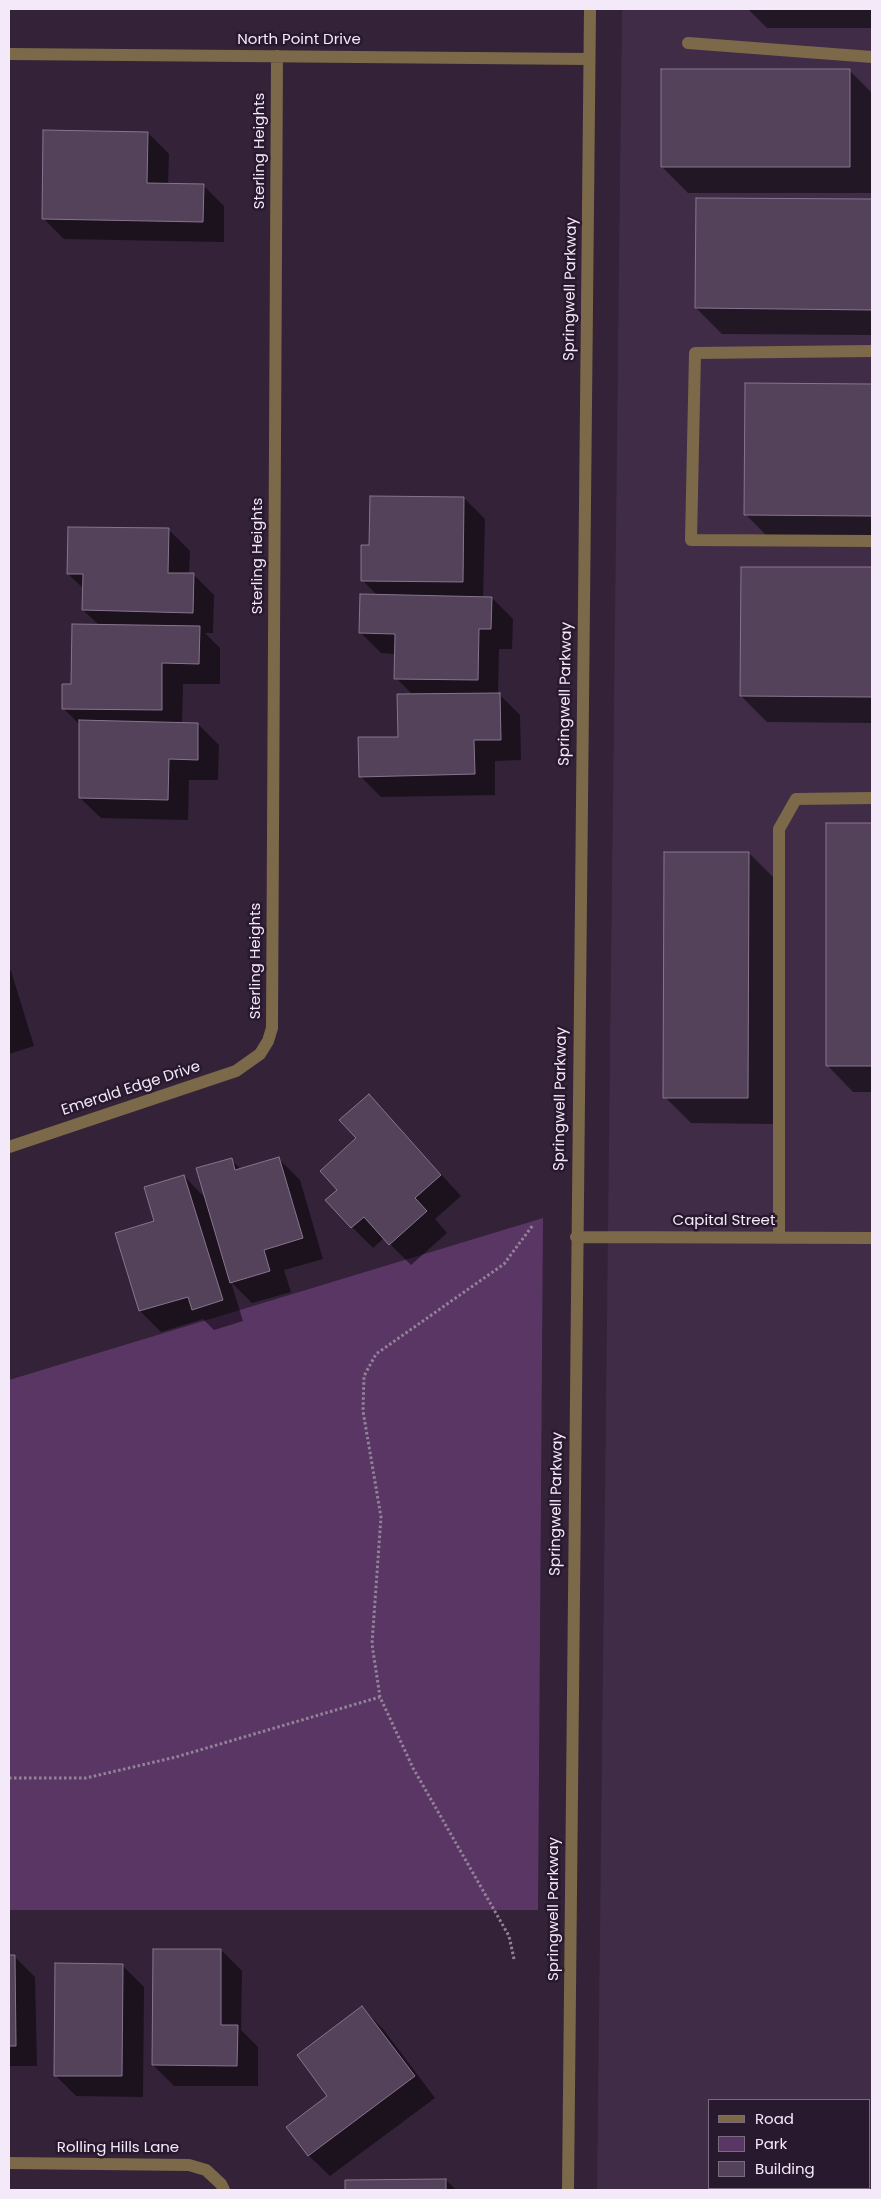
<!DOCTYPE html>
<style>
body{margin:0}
#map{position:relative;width:881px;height:2199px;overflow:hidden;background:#332238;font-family:Poppins,sans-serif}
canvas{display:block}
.frame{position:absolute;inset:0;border:10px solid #f4e9f8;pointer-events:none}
.legend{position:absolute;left:708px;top:2099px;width:162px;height:90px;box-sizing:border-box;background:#29192e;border:1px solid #7a6c7f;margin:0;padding:6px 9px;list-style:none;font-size:15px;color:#f4e9f8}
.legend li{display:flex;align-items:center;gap:10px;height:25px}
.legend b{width:25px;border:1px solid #7a6c7f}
</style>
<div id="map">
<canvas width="881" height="2199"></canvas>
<div class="frame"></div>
<ul class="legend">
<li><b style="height:6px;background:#7c6949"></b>Road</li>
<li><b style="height:14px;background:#5a3665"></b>Park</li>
<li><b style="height:14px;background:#54425a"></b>Building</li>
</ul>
</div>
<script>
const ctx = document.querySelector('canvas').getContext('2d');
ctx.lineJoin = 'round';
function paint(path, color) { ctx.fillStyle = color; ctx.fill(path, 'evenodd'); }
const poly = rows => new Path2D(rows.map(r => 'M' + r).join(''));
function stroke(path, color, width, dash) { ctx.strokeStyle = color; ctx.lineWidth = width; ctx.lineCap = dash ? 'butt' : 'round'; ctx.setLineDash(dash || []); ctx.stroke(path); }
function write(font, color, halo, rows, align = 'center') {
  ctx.font = font + ' Poppins,sans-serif'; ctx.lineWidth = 5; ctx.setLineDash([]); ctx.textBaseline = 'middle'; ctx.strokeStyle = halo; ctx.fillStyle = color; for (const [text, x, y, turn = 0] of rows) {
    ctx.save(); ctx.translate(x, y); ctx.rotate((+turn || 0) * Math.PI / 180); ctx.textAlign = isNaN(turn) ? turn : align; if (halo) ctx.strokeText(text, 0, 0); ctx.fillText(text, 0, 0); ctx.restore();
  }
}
paint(poly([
 [622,9,872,9,872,2190,597,2190],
 [710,2100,870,2100,870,2188,710,2188]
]), '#402c47');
paint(poly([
 [543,1218,538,1910,9,1910,9,1380]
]), '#5a3665');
paint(poly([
 [748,9,872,9,872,28,767,28],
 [849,70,872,93,872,193,688,193,662,167],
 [148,133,169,154,168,184,203,185,224,206,224,242,64,239,43,218],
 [697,199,872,201,872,335,722,334,696,308],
 [746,384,872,385,872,541,771,540,745,514],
 [464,498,485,519,483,598,492,598,513,619,512,649,499,649,498,693,520,715,521,760,495,761,495,795,381,797,360,776,400,738,413,695,396,678,396,654,381,653,360,632,377,595,362,580,370,546],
 [169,530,190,551,189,574,193,574,214,595,213,633,205,633,220,648,220,684,183,684,182,724,198,724,219,745,218,780,189,780,188,820,101,818,80,798,80,725,63,708,99,625,83,610,84,589,68,574],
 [742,568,872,569,872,723,767,722,741,696],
 [827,825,872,825,872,1092,853,1092,827,1065],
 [749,853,775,879,773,1124,691,1123,665,1097],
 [9,969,11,971,34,1046,9,1054],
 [369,1096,461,1196,435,1219,447,1233,411,1265,384,1238,373,1248,352,1227,339,1190,358,1138],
 [279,1159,300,1180,323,1259,284,1270,291,1292,252,1303,231,1282,243,1321,214,1330,203,1319,161,1332,140,1311,116,1234,156,1222,184,1176,207,1200,231,1160,241,1169],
 [221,1950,242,1971,241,2030,258,2047,258,2086,174,2086,153,2065],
 [9,1956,14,1956,35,1977,37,2066,9,2066],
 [123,1966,144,1987,143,2097,76,2096,55,2075],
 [362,2008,383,2029,435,2098,330,2176,309,2156,288,2127,329,2096],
 [446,2180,456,2190,347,2190,347,2181]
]), '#0007');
const building = poly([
 [661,69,850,69,850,167,661,167,661,69],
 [43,130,148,132,147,183,204,184,203,222,42,219,43,130],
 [696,198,872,199,872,310,695,308,696,198],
 [745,383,872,384,872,516,744,515,745,383],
 [370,496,464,497,463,582,361,581,361,545,369,545,370,496],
 [68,527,169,528,168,573,194,573,193,613,82,610,83,574,67,574,68,527],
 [741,567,872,567,872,697,740,696,741,567],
 [360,594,492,597,491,629,479,629,478,680,394,679,395,634,359,633,360,594],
 [72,624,200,626,199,664,162,663,162,710,62,709,62,684,71,684,72,624],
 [500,693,501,740,474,740,475,774,359,777,358,737,398,737,397,694,500,693],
 [79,720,198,723,198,760,169,759,168,800,79,798,79,720],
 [826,823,872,823,872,1066,826,1066,826,823],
 [664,852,749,852,748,1098,663,1098,664,852],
 [369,1094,441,1175,415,1198,427,1211,389,1245,364,1217,351,1228,325,1200,337,1190,320,1171,356,1138,339,1120,369,1094],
 [279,1157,303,1238,264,1250,270,1271,230,1283,196,1168,232,1158,235,1170,279,1157],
 [184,1175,223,1300,192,1310,188,1297,139,1311,115,1233,154,1221,144,1187,184,1175],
 [153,1949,221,1949,221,2025,238,2025,237,2066,152,2065,153,1949],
 [9,1955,15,1955,16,2046,9,2046,9,1955],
 [55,1963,123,1964,122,2076,54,2076,55,1963],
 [362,2006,415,2076,308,2156,286,2127,327,2096,297,2055,362,2006],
 [446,2179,446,2190,345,2190,345,2180,446,2179]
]);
paint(building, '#54425a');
stroke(building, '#88748e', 1);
stroke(poly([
 [9,1778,86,1778,176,1757,380,1697],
 [514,1959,509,1936,413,1768,380,1697,372,1644,381,1517,363,1411,364,1376,376,1354,504,1264,533,1225]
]), '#928497', 3, [2.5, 2.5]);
stroke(poly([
 [688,43,872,57],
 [9,54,589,59],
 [872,351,695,353,691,540,872,541],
 [9,1147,236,1071,260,1054,268,1041,272,1028,277,56],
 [576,1237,872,1238],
 [779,1238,779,829,796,799,872,798],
 [9,2163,189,2165,206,2170,221,2184,224,2190],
 [568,2190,590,9]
]), '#7c6949', 12);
write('15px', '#f4e9f8', '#29192e', [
 ["North Point Drive",299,40],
 ["Sterling Heights",260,151,-90],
 ["Springwell Parkway",571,289,-89],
 ["Sterling Heights",258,556,-90],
 ["Springwell Parkway",566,694,-89],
 ["Sterling Heights",256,961,-90],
 ["Emerald Edge Drive",131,1089,-18],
 ["Springwell Parkway",561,1099,-89],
 ["Capital Street",724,1221],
 ["Springwell Parkway",557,1504,-89],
 ["Springwell Parkway",554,1909,-90],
 ["Rolling Hills Lane",118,2148]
]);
</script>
